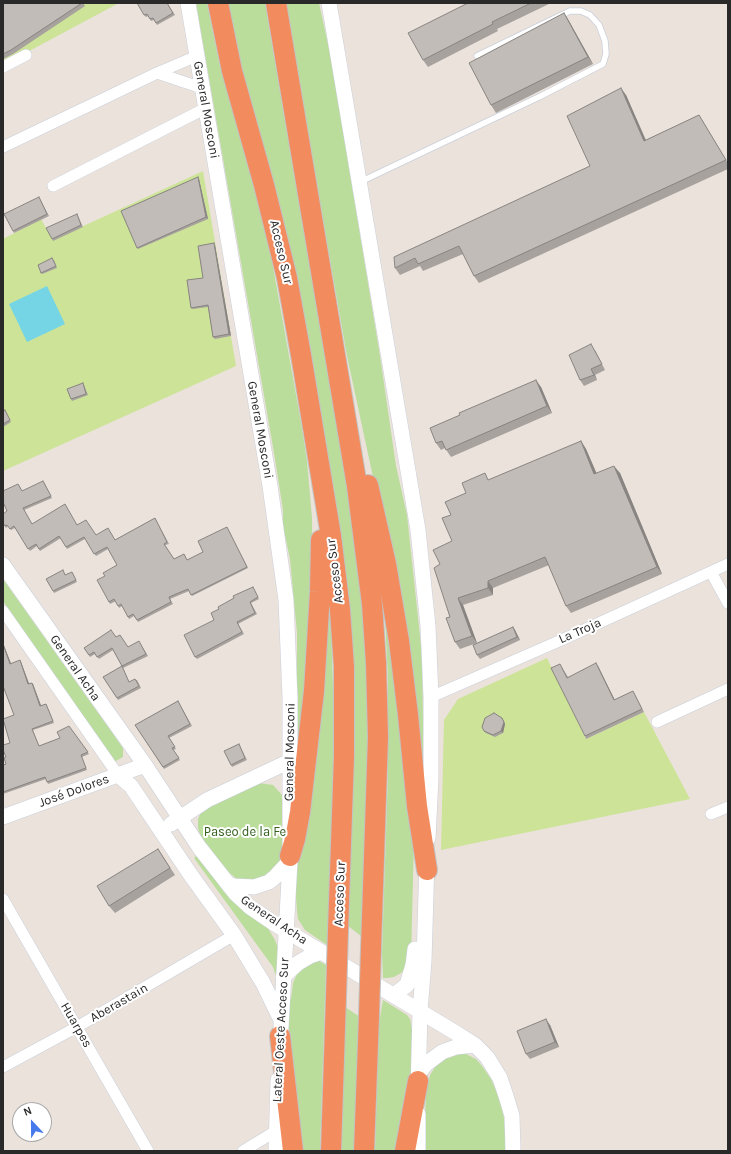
<!DOCTYPE html>
<meta charset="utf-8">
<style>
body{margin:0}
#map{position:relative;width:731px;height:1154px;overflow:hidden;background:#eae2db;font-family:Karla,sans-serif}
canvas{display:block}
.frame{position:absolute;inset:0;border:4px solid #292929;pointer-events:none}
.north{position:absolute;left:12px;top:1102px;width:40px;height:40px;box-sizing:border-box;background:#fff;border:1px solid #a9a9a9;border-radius:50%;rotate:338deg;font-size:11px;font-weight:700;line-height:16px;text-align:center;color:#292929}
.north::after{content:'';display:block;margin:auto;width:14px;height:18px;background:#4679ec;clip-path:polygon(50% 0,100% 100%,50% 72%,0 100%)}
</style>
<div id="map">
<canvas width="731" height="1154"></canvas>
<div class="frame"></div>
<div class="north">N</div>
</div>
<script>
const ctx = document.querySelector('canvas').getContext('2d');
ctx.lineJoin = 'round';
function paint(path, color) { ctx.fillStyle = color; ctx.fill(path, 'evenodd'); }
const poly = rows => new Path2D(rows.map(r => 'M' + r).join(''));
function stroke(path, color, width, dash) { ctx.strokeStyle = color; ctx.lineWidth = width; ctx.lineCap = dash ? 'butt' : 'round'; ctx.setLineDash(dash || []); ctx.stroke(path); }
function write(font, color, halo, rows, align = 'center') {
  ctx.font = font + ' Karla,sans-serif'; ctx.lineWidth = 4; ctx.setLineDash([]); ctx.textBaseline = 'middle'; ctx.strokeStyle = halo; ctx.fillStyle = color; for (const [text, x, y, turn = 0] of rows) {
    ctx.save(); ctx.translate(x, y); ctx.rotate((+turn || 0) * Math.PI / 180); ctx.textAlign = isNaN(turn) ? turn : align; if (halo) ctx.strokeText(text, 0, 0); ctx.fillText(text, 0, 0); ctx.restore();
  }
}
paint(poly([
 [196,3,207,3,219,62,268,239,302,428,307,461,312,518,313,610,297,757,297,633,290,559,283,526,283,510,274,453],
 [227,3,265,3,352,516,371,682,363,939,361,936,348,926,339,529,335,498,297,275,273,179,243,80],
 [285,3,319,3,330,53,380,356,396,466,407,515,422,655,424,786,373,477,347,356],
 [376,535,414,841,411,957,405,969,401,973,394,977,387,978,383,978,382,953,388,773,388,677,385,621,373,537],
 [3,579,123,748,123,757,114,762,3,601],
 [328,595,331,626,334,717,330,927,327,945,305,930,298,919,297,911,296,897,294,897],
 [259,783,273,785,282,795,284,814,282,860,275,870,258,881,237,879,226,870,201,838,198,828,198,819,202,810],
 [198,854,224,892,239,906,265,925,269,930,275,940,278,948,277,979,273,967,194,858],
 [316,961,319,961,326,965,320,1151,297,1151,288,1059,289,999,291,999,293,983,297,974,305,966],
 [383,1000,407,1015,410,1019,416,1049,402,1151,375,1151,379,1023],
 [345,1007,360,1017,360,1026,358,1033,354,1151,340,1151],
 [459,1054,466,1054,476,1059,482,1066,491,1079,499,1097,504,1118,506,1135,505,1151,424,1151,426,1092,430,1075,437,1064,445,1057]
]), '#badd9b');
paint(poly([
 [3,3,119,3,3,65],
 [203,171,236,366,3,471,3,239,41,219,53,240],
 [547,658,586,739,644,712,690,799,441,850,444,720,458,699]
]), '#cde498');
paint(poly([
 [47,286,65,324,27,342,9,304]
]), '#75d5e5');
const lane = poly([
 [360,182,541,96,603,64,606,54,605,41,599,25,590,15,581,11,570,11,477,56]
]);
const street = poly([
 [3,67,26,55],
 [157,73,202,88],
 [3,147,157,73,197,56],
 [53,186,206,108],
 [711,572,728,603],
 [3,611,118,775],
 [431,697,566,638,728,564],
 [657,722,728,689],
 [711,814,728,807],
 [3,899,148,1151],
 [3,1067,77,1027,234,935],
 [243,1151,276,1131]
]);
const secondary = poly([
 [188,3,270,486,286,600,290,698,290,861,280,1046],
 [329,3,418,530,428,626,431,697,431,778,428,838],
 [3,565,145,765,199,847,236,894,250,907,275,924,456,1033,475,1045,487,1057,500,1078,507,1099,512,1116,513,1151],
 [118,775,131,786,190,874,234,935,263,983,280,1018],
 [3,817,145,765],
 [171,824,207,800,290,761],
 [227,883,233,886,254,887,269,882,275,877,290,861],
 [283,977,298,963,310,956,322,952],
 [394,995,407,985,413,965,415,949],
 [419,1073,426,1064,442,1052,456,1047,475,1045],
 [418,1092,420,1011,424,961,427,860],
 [276,1151,278,1080],
 [418,1151,418,1114]
]);
const highway = poly([
 [218,3,232,71,264,185,287,278,301,355,331,536,340,610,344,667,344,756,338,931],
 [276,3,357,486,372,604,376,663,378,737,371,948],
 [368,485,386,564,399,641,408,715,417,806,427,870],
 [290,856,295,839,300,812,314,691,320,592,321,540],
 [280,1036,293,1151],
 [331,1151,336,997],
 [364,1151,369,1016],
 [405,1151,418,1081]
]);
stroke(lane, '#cacfda', 7);
stroke(street, '#cacfda', 12);
stroke(secondary, '#cacfda', 16);
stroke(highway, '#c3c3c3', 22);
stroke(lane, '#fff', 5.5);
stroke(street, '#fff', 11);
stroke(secondary, '#fff', 15);
stroke(highway, '#f28c5e', 20);
const highwayBridge = poly([
 [336,997,338,931],
 [369,1016,371,948]
]);
stroke(highwayBridge, '#c3c3c3', 22, []);
stroke(highwayBridge, '#f28c5e', 20);
paint(poly([
 [3,3,83,3,85,6,13,54,3,59],
 [167,3,175,15,157,25,154,20,151,21,148,16,146,17,144,15],
 [468,3,551,3,497,29,498,31,428,67,423,60],
 [564,13,569,21,593,64,496,113,491,105],
 [626,95,646,140,699,115,728,163,728,169,479,283,474,276,463,254,423,271,420,266,400,275,395,268,590,166],
 [198,177,199,179,208,219,138,249,137,248],
 [40,199,49,216,14,233,13,231],
 [77,214,83,227,53,241,52,239],
 [214,243,215,245,231,336,215,339,213,337,208,307,193,309,191,308,203,278],
 [54,260,57,268,42,274,41,273],
 [595,350,605,370,595,375,597,380,584,386,580,380],
 [84,385,88,395,72,401,71,399],
 [541,387,552,413,451,457,445,448,441,450,436,443],
 [5,410,11,422,3,427,3,411],
 [581,441,586,449,596,473,620,473,662,574,571,613,566,606,549,565,493,588,493,595,463,605,477,643,460,649,455,642,450,617,440,564,452,541,451,515,466,493,490,480],
 [44,482,52,498,24,510,32,524,77,524,96,535,115,540,155,518,169,544,165,545,174,559,184,554,187,560,203,552,227,527,248,568,192,596,189,591,170,599,173,604,138,622,134,616,129,619,122,606,119,608,116,601,110,604,109,602,105,576,117,565,108,549,96,556,85,539,67,549,61,538,40,551,37,546,30,551,15,528,11,530,8,526,6,528,3,523,7,511,19,485,22,491],
 [72,572,77,582,54,593,53,591,65,575],
 [254,589,259,599,251,603,257,614,238,624,244,634,197,659,195,657,214,620],
 [513,627,515,630,520,640,480,659,477,655],
 [116,637,128,647,140,643,148,656,123,668,129,682,137,680,141,688,118,700,103,677,122,666,113,650,99,659,95,654,90,657,84,648],
 [3,643,11,664,21,662,29,684,33,684,41,706,46,704,47,706,54,723,33,730,39,746,60,738,69,726,89,754,82,757,87,770,48,784,46,779,3,794,3,765,6,764,6,757,10,743,14,715,4,688,3,689],
 [560,664,568,677,598,666,615,700,633,691,644,712,586,739,585,736],
 [178,701,192,726,169,738,176,749,173,750,180,760,164,769,135,725],
 [502,718,505,724,503,733,495,737,486,733,484,731],
 [239,744,247,760,232,767,231,765],
 [158,849,175,875,115,913,109,906],
 [550,1025,559,1047,530,1059,526,1054]
]), '#a7a29e');
paint(poly([
 [564,13,569,21,593,64,588,57],
 [621,88,626,95,649,148,644,141],
 [198,177,199,179,208,219,206,217],
 [214,243,215,245,231,336,229,334],
 [591,369,595,375,597,380,594,375],
 [536,380,541,387,552,413,547,406],
 [581,441,586,449,600,481,594,474],
 [614,466,620,473,662,574,657,567],
 [488,581,493,588,493,595,488,588],
 [458,598,463,605,477,643,472,636],
 [513,627,515,630,520,640,517,637],
 [3,643,12,666,10,664,3,644],
 [20,660,21,662,30,686,28,684],
 [596,663,598,666,616,703,614,700],
 [32,683,33,684,42,708,40,706],
 [502,718,505,724,503,733,501,731],
 [546,1019,550,1025,559,1047,555,1042]
]), '#888481');
const building = poly([
 [3,3,82,3,11,50,3,54,3,3],
 [137,3,167,3,173,13,156,23,153,18,150,19,147,14,144,15,137,3],
 [468,3,531,3,492,22,493,24,423,60,408,33,468,3],
 [564,13,588,57,491,105,469,63,564,13],
 [621,88,644,141,699,115,726,160,474,276,459,246,418,264,415,258,395,268,394,257,590,166,567,116,621,88],
 [198,177,206,217,137,248,121,211,198,177],
 [39,197,47,214,13,231,4,214,39,197],
 [77,214,81,225,52,239,46,228,77,214],
 [214,243,229,334,213,337,208,305,191,308,187,280,203,278,198,246,214,243],
 [52,258,56,266,41,273,38,265,52,258],
 [591,344,602,364,591,369,594,375,580,380,569,355,591,344],
 [536,380,547,406,446,450,442,441,436,443,430,428,460,415,459,413,536,380],
 [83,383,86,394,71,399,67,389,83,383],
 [5,410,10,420,3,424,3,411,5,410],
 [581,441,594,474,614,466,657,567,566,606,545,557,488,581,488,588,458,598,472,636,455,642,446,618,450,617,434,568,440,564,433,550,452,541,442,518,451,515,445,502,466,493,462,483,485,473,488,480,581,441],
 [43,481,51,496,23,508,32,524,65,504,77,525,86,520,96,535,108,528,115,540,155,518,167,542,164,544,174,559,184,554,187,560,203,552,198,541,227,527,247,567,191,595,188,589,169,597,171,602,137,620,133,614,128,617,121,604,118,606,114,599,109,602,97,580,105,576,103,573,117,565,107,547,94,554,84,537,66,547,59,536,39,549,36,544,28,549,14,526,10,529,7,525,5,526,3,523,3,514,7,511,3,502,3,491,18,484,22,491,43,481],
 [63,570,65,575,72,572,76,580,53,591,46,579,63,570],
 [253,587,258,597,250,602,255,613,237,622,242,632,195,657,184,635,214,620,211,613,219,609,218,607,234,598,233,596,253,587],
 [513,627,517,637,477,655,473,645,513,627],
 [111,630,116,637,120,635,128,647,139,641,146,654,122,666,112,648,97,657,94,652,89,655,84,648,111,630],
 [3,644,10,664,20,660,28,684,32,683,40,706,46,704,53,721,32,729,39,746,60,738,57,732,69,726,88,752,81,755,86,768,47,782,45,777,3,792,3,765,6,764,4,758,6,757,3,750,3,745,10,743,3,719,14,715,3,686,3,644],
 [596,663,614,700,633,691,642,709,585,736,551,668,560,664,567,678,596,663],
 [122,666,129,682,135,679,139,686,117,698,103,677,122,666],
 [178,701,190,724,168,736,175,747,172,748,179,758,163,767,135,725,178,701],
 [494,713,502,718,504,722,501,731,493,735,484,731,482,727,485,718,494,713],
 [239,744,245,758,231,765,224,751,239,744],
 [158,849,170,868,109,906,97,886,158,849],
 [546,1019,555,1042,526,1054,517,1031,546,1019]
]);
paint(building, '#c2bcb8');
stroke(building, '#888481', 1);
write('13px', '#292929', '#fff', [
 ["General Mosconi",206,110,80],
 ["Acceso Sur",281,252,77],
 ["General Mosconi",260,430,80],
 ["Acceso Sur",335,571,-97],
 ["La Troja",580,631,-24],
 ["General Acha",75,668,55],
 ["General Mosconi",290,752,-89],
 ["José Dolores",74,791,-20],
 ["Acceso Sur",340,894,-88],
 ["General Acha",274,920,34],
 ["Aberastain",119,1003,-30],
 ["Huarpes",76,1025,60],
 ["Lateral Oeste Acceso Sur",281,1030,-87]
]);
write('13px', '#34601f', '#fff', [
 ["Paseo de la Fe",245,832]
]);
</script>
